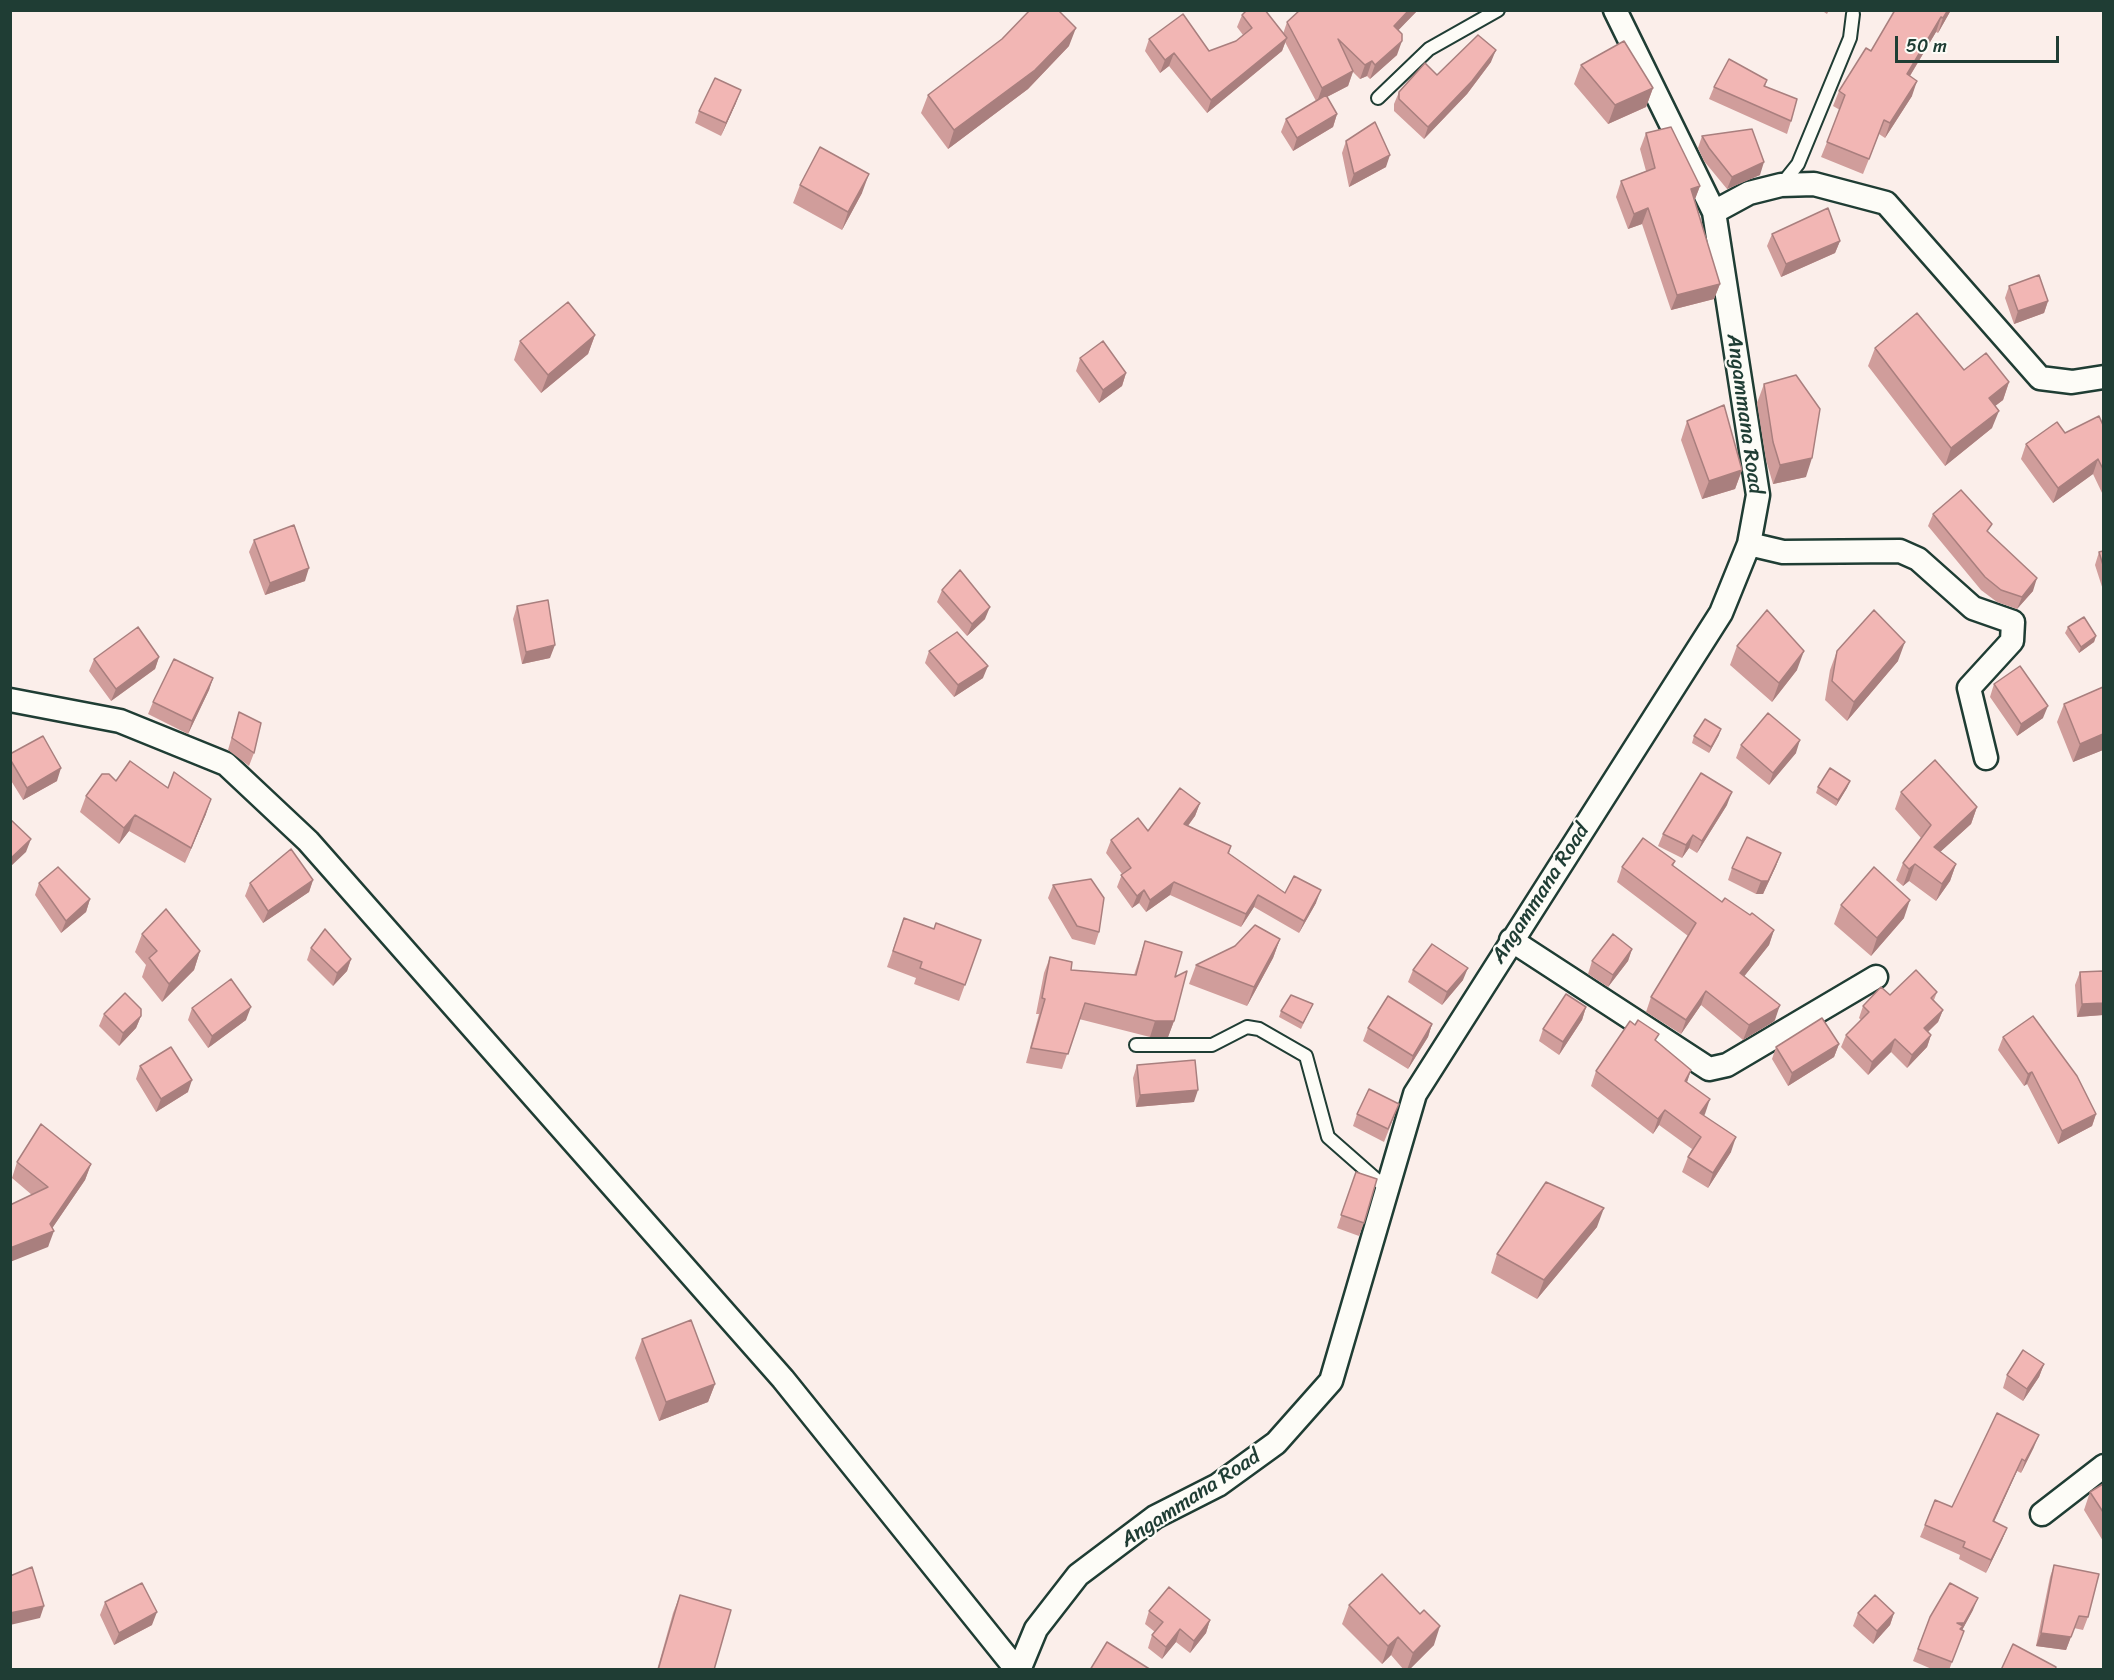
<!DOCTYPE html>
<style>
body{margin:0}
#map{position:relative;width:2114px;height:1680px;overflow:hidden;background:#fbeeea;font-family:Sriracha,sans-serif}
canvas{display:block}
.frame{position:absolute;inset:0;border:12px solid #1f3d34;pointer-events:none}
.scale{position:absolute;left:1895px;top:36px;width:164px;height:27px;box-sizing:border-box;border:3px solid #1f3d34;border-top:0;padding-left:8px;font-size:18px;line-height:21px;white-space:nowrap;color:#1f3d34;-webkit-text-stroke:4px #fdfcf7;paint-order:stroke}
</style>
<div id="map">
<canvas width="2114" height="1680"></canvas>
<div class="frame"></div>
<div class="scale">50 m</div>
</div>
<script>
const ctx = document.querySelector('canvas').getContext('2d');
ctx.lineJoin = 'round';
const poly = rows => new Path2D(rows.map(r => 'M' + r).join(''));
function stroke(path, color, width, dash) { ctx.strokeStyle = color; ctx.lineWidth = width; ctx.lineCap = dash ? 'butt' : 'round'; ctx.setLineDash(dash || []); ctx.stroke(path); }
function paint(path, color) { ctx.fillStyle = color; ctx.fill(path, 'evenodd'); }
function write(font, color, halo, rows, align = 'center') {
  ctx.font = font + ' Sriracha,sans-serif'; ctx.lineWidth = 4.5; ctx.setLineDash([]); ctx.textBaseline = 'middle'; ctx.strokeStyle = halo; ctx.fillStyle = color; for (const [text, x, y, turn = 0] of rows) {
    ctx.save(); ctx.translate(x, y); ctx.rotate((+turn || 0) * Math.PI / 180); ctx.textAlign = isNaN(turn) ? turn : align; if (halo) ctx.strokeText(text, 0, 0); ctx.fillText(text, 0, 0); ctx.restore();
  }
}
const service = poly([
 [1378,98,1429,49,1498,10],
 [1782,184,1798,164,1850,38,1853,14],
 [1136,1045,1212,1045,1247,1027,1259,1029,1306,1056,1328,1137,1386,1188]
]);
const minor = poly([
 [1714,212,1749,193,1781,185,1814,184,1886,203,2040,378,2072,382,2104,377],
 [1749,544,1783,552,1900,551,1918,559,1973,608,2013,622,2012,641,1969,688,1986,758],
 [10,700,120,721,226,764,308,841,783,1379,1017,1670],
 [1511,940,1709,1069,1727,1065,1876,977],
 [2042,1514,2104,1466],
 [1019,1670,1036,1629,1078,1575,1155,1517,1218,1485,1276,1443,1331,1381,1415,1094,1721,613,1749,544,1758,495,1714,212,1615,10]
]);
stroke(service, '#1f3d34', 16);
stroke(minor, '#1f3d34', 27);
stroke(service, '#fdfcf7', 12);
stroke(minor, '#fdfcf7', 22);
paint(poly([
 [1300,10,1418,10,1398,30,1397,55,1370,79,1367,76,1360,79,1353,72,1348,86,1327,97,1337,114,1333,127,1293,151,1281,132,1286,119,1316,101,1285,42,1282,51,1207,113,1169,66,1160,73,1145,51,1149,39,1209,51,1236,41,1243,35,1237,27,1242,15,1283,34,1287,22],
 [1821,10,1829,10,1827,14],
 [1951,10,1938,33,1936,32,1910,76,1912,96,1885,138,1879,134,1863,174,1821,157,1840,110,1833,106,1839,91,1871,51],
 [1069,46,1028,89,948,149,921,113,928,95],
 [1491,62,1467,94,1424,139,1394,111,1394,104,1399,92,1437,75],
 [1581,65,1653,88,1646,107,1608,124,1574,84],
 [1767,80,1765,87,1791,121,1787,134,1709,99,1714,87],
 [736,103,721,136,695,123,699,111],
 [1646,133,1700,186,1694,201,1720,284,1714,299,1671,310,1642,224,1628,229,1616,197,1621,181,1646,171,1640,149],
 [1702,136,1760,175,1727,189,1704,161,1698,148],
 [1346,141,1386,167,1349,187,1342,153],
 [800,185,862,193,842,230,793,203],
 [1772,234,1840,241,1835,253,1781,277,1767,246],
 [2009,286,2048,301,2044,313,2014,324,2005,298],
 [595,335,588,354,541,393,514,360,520,341],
 [1875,348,2009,382,2003,400,1995,406,1992,428,1945,466,1868,366],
 [1080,358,1126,373,1122,386,1099,403,1076,371],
 [1764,384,1806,477,1773,484,1766,460,1757,403],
 [1687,421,1742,470,1735,489,1702,499,1681,440],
 [2103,425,2103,495,2093,474,2053,503,2021,459,2026,444,2065,433],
 [1933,514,1989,532,2033,591,2017,609,1997,602,1981,590,1928,526],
 [254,540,305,581,265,595,249,552],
 [2103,551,2103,590,2095,565,2099,552],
 [942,590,985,619,967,636,937,602],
 [517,606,550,658,522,664,513,619],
 [2068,627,2096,636,2094,642,2079,653,2065,633],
 [1737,646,1797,670,1772,702,1730,665],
 [929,651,983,678,954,697,925,663],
 [1837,651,1898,661,1847,721,1825,700,1830,670],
 [159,657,155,669,111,701,89,671,94,659],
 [213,678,209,690,188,734,148,714,153,702],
 [1994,684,2043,718,2017,736,1990,697],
 [2103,687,2103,750,2073,762,2057,722,2064,704],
 [239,712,254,753,249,766,228,750],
 [1719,735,1709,753,1692,743,1694,736],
 [1741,745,1796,753,1769,785,1736,758],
 [10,754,57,781,23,800,10,779],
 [116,781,168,788,206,814,185,863,129,831,119,844,80,812,86,796],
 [1850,781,1847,788,1836,806,1816,793,1818,787],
 [1901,792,1977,807,1971,824,1940,852,1956,864,1950,881,1936,901,1909,881,1903,886,1896,880,1903,863,1921,838,1895,809],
 [1200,803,1195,816,1188,826,1231,846,1229,854,1285,893,1316,903,1299,933,1254,907,1241,927,1170,895,1146,912,1139,903,1132,908,1117,887,1122,874,1106,853,1111,840,1148,831],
 [1727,805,1697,853,1689,848,1682,858,1658,846,1663,834],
 [1781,853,1776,866,1763,894,1756,894,1728,880,1732,868],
 [1675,861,1673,866,1722,902,1750,915,1774,930,1769,945,1744,976,1775,1020,1773,1022,1743,1040,1701,1005,1681,1034,1646,1012,1651,997,1688,936,1617,882,1622,867],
 [313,880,309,892,263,923,245,896,250,883],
 [39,883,90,899,86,912,61,933,35,895],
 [1053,885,1099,932,1095,945,1072,939,1048,898],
 [1841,905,1904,918,1871,956,1834,924],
 [904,918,934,929,981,940,959,1001,914,984,916,978,887,967],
 [142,934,200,951,194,970,162,1002,142,977,146,965,135,952],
 [1280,939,1273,958,1247,1006,1189,984,1196,965],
 [1145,941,1175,977,1174,1021,1168,1037,1150,1037,1079,1019,1062,1069,1026,1063,1039,1014,1036,1014,1044,973,1050,957,1071,970,1134,975],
 [311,948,351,959,347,971,333,986,307,960],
 [1632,949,1628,961,1608,987,1588,974,1592,961],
 [1413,970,1463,980,1442,1005,1408,982],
 [2103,971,2103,1015,2077,1017,2075,985,2080,972],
 [1937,992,1934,1000,1943,1010,1938,1022,1928,1032,1931,1035,1927,1047,1907,1068,1891,1052,1868,1075,1841,1047,1846,1035,1861,1020,1859,1018,1863,1006,1890,995],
 [1313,1004,1301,1029,1279,1017,1281,1011],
 [1586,1007,1582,1020,1559,1055,1539,1041,1543,1029],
 [192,1008,246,1020,208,1048,188,1020],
 [104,1014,141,1016,136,1028,119,1046,99,1026],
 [1432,1024,1428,1037,1408,1069,1363,1041,1368,1028],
 [2003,1037,2096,1114,2092,1126,2058,1144,2027,1084,2024,1086,1998,1050],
 [1656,1041,1691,1070,1687,1082,1705,1114,1703,1116,1731,1152,1708,1188,1682,1172,1688,1157,1692,1149,1659,1125,1653,1134,1591,1086,1596,1071],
 [1839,1044,1834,1057,1788,1086,1772,1059,1776,1047],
 [1137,1065,1194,1102,1136,1107,1133,1078],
 [140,1066,188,1092,156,1112,136,1079],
 [1357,1114,1394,1117,1384,1142,1353,1126],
 [17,1162,91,1164,85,1180,52,1228,48,1247,32,1195,12,1178],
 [1356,1172,1364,1223,1359,1236,1337,1228],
 [1597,1227,1537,1299,1491,1273,1497,1254],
 [642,1339,715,1384,708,1402,659,1421,635,1358],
 [2044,1364,2039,1377,2023,1401,2003,1388,2007,1375],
 [2034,1447,2021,1473,2017,1471,1994,1521,2007,1528,2002,1540,1986,1573,1959,1559,1960,1555,1920,1537,1925,1525,1952,1507],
 [2103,1484,2103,1541,2084,1510,2090,1492],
 [2054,1565,2088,1617,2083,1630,2074,1628,2066,1650,2036,1646,2050,1577],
 [680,1595,714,1670,657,1670,673,1613],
 [105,1602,152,1625,114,1645,100,1615],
 [1349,1605,1420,1614,1434,1645,1409,1670,1404,1670,1391,1655,1382,1664,1342,1624],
 [1973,1610,1962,1630,1964,1631,1949,1670,1934,1670,1913,1661,1930,1617],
 [1149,1611,1210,1620,1206,1633,1190,1653,1176,1642,1162,1659,1148,1648,1152,1635,1155,1632,1145,1624],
 [1858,1613,1894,1613,1890,1625,1873,1644,1853,1626]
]), '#d09d9b');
paint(poly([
 [1409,10,1418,10,1389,40,1394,26],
 [1948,10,1951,10,1938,33,1943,18],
 [1941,17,1936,32,1902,89,1907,74],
 [1076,28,1069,46,1028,89,948,149,954,130],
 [1287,38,1282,51,1207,113,1211,100],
 [1402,41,1397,55,1370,79,1375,65],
 [1496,50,1491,62,1467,94,1424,139,1428,127],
 [1174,53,1169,66,1160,73,1165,60],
 [1372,61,1367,76,1360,79,1365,65],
 [1353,71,1348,86,1317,102,1322,88],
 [1917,81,1912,96,1885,138,1890,123],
 [1653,88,1646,107,1608,124,1615,105],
 [741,90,736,103,721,136,726,123],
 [1337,114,1333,127,1293,151,1297,138],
 [1390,155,1386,167,1349,187,1354,174],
 [1764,162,1760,175,1727,189,1732,177],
 [869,174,862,193,842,230,848,212],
 [1700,186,1694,202,1691,189],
 [1648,208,1642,224,1628,229,1634,214],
 [1840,241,1835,253,1781,277,1786,264],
 [1720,284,1714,299,1671,310,1677,295],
 [2048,301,2044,313,2014,324,2018,311],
 [595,335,588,354,541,393,548,375],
 [1126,373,1122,386,1099,403,1103,390],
 [2009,382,2003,400,1982,416,1989,398],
 [1999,411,1992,428,1945,466,1951,448],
 [1812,458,1806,477,1773,484,1780,465],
 [2098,459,2093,474,2053,503,2058,488],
 [1742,470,1735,489,1702,499,1709,481],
 [309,568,305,581,265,595,270,583],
 [2037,578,2033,591,2017,609,2022,597],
 [990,607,985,619,967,636,972,624],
 [2096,636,2094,642,2079,653,2081,647],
 [1905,642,1898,661,1847,721,1854,702],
 [555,645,550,658,522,664,526,652],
 [1804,651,1797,670,1772,702,1779,683],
 [159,657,155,669,111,701,116,689],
 [988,666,983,678,954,697,958,685],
 [213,678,209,690,188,734,192,721],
 [2048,706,2043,718,2017,736,2021,724],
 [1721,729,1719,735,1709,753,1711,747],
 [2103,734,2103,750,2073,762,2080,744],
 [1800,740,1796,753,1769,785,1773,773],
 [61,768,57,781,23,800,27,788],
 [1850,781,1847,788,1836,806,1838,800],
 [1732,792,1727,805,1697,853,1702,841],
 [211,799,206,814,185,863,191,848],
 [1200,803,1195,816,1180,836,1184,824],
 [1977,807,1971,824,1927,864,1934,847],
 [135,815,129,831,119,844,124,828],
 [1693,835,1689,848,1682,858,1686,845],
 [31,839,26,852,10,867,10,859],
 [1781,853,1776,866,1763,894,1756,894,1761,881],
 [1915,864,1909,881,1903,886,1909,869],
 [1956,864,1950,881,1936,901,1942,884],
 [313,880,309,892,263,923,268,911],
 [1174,882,1170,895,1146,912,1150,900],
 [1144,890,1139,903,1132,908,1137,896],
 [1321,890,1316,903,1299,933,1304,921],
 [1258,895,1254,907,1241,927,1246,914],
 [90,899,86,912,61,933,66,921],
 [1910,900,1904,918,1871,956,1877,938],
 [1774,930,1769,945,1735,988,1740,973],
 [1280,939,1273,958,1247,1006,1254,987],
 [1632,949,1628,961,1608,987,1613,975],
 [200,951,194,970,162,1002,169,984],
 [351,959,347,971,333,986,337,973],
 [1468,968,1463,980,1442,1005,1447,992],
 [1706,991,1701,1005,1681,1034,1686,1020],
 [2103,1003,2103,1015,2077,1017,2082,1004],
 [1780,1005,1775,1020,1773,1022,1743,1040,1749,1025],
 [251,1007,246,1020,208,1048,212,1036],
 [1586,1007,1582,1020,1559,1055,1563,1042],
 [1943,1010,1938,1022,1919,1040,1924,1028],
 [141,1016,136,1028,119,1046,123,1033],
 [1155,1021,1174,1021,1168,1037,1150,1037],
 [1432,1024,1428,1037,1408,1069,1413,1056],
 [1931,1035,1927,1047,1907,1068,1912,1055],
 [1895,1039,1891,1052,1868,1075,1872,1062],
 [1839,1044,1834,1057,1788,1086,1792,1073],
 [1691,1070,1686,1085,1685,1081],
 [2032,1072,2027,1084,2024,1086,2028,1074],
 [192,1080,188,1092,156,1112,161,1099],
 [1198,1090,1194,1102,1136,1107,1140,1095],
 [1710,1099,1705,1114,1694,1128,1700,1113],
 [1665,1110,1659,1125,1653,1134,1658,1119],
 [2096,1114,2092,1126,2058,1144,2062,1131],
 [1736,1137,1731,1152,1708,1188,1713,1173],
 [91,1164,85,1180,49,1233,54,1231,48,1247,10,1262,10,1248,50,1224],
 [1604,1208,1597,1227,1537,1299,1544,1280],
 [2044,1364,2039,1377,2023,1401,2027,1389],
 [715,1384,708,1402,659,1421,666,1402],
 [2039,1435,2034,1447,2021,1473,2025,1461],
 [2022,1459,2017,1471,1989,1533,1993,1521],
 [2007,1528,2002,1540,1986,1573,1991,1560],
 [1978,1598,1973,1610,1959,1636,1957,1623],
 [44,1606,40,1618,10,1625,10,1613],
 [157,1612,152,1625,114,1645,119,1633],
 [1894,1613,1890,1625,1873,1644,1877,1631],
 [1210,1620,1206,1633,1190,1653,1194,1641],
 [1440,1626,1434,1645,1409,1670,1407,1670,1413,1653],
 [1180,1629,1176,1642,1162,1659,1166,1647],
 [2041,1633,2071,1637,2066,1650,2036,1646],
 [1398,1637,1391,1655,1382,1664,1388,1646]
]), '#a97f7e');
const building = poly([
 [1030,10,1058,10,1076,28,1035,70,954,130,928,95,1002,39,1030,10],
 [1247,10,1265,10,1287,38,1211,100,1174,53,1165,60,1149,39,1183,14,1209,51,1236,41,1252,28,1242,15,1247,10],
 [1300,10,1409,10,1394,26,1402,34,1402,41,1375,65,1372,61,1365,65,1338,39,1353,71,1322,88,1287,22,1300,10],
 [1895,10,1948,10,1943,18,1941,17,1907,74,1917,81,1890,123,1884,120,1869,159,1827,142,1845,95,1839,91,1866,48,1871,51,1895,10],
 [1478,35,1496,50,1472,81,1428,127,1399,99,1399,92,1425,63,1437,75,1478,35],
 [1624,41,1653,88,1615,105,1581,65,1624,41],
 [1729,59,1767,80,1764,86,1797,99,1791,121,1714,87,1729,59],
 [715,78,741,90,726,123,699,111,715,78],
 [1326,95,1337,114,1297,138,1286,119,1326,95],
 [1375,122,1390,155,1354,174,1346,141,1375,122],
 [1671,127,1700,186,1691,189,1720,284,1677,295,1648,208,1634,214,1621,181,1655,168,1646,133,1671,127],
 [1752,129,1764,162,1732,177,1709,148,1702,136,1752,129],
 [820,147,869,174,848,212,800,185,820,147],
 [1828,208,1840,241,1786,264,1772,234,1828,208],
 [2039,275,2048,301,2018,311,2009,286,2039,275],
 [568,302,595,335,548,375,520,341,568,302],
 [1917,313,1964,370,1986,353,2009,382,1989,398,1999,411,1951,448,1875,348,1917,313],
 [1103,341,1126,373,1103,390,1080,358,1103,341],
 [1796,375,1820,409,1812,458,1780,465,1773,442,1764,384,1796,375],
 [1724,405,1742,470,1709,481,1687,421,1724,405],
 [2099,416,2103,425,2103,469,2098,459,2058,488,2026,444,2057,422,2065,433,2099,416],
 [1961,490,1992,524,1987,531,2037,578,2022,597,2001,590,1985,577,1933,514,1961,490],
 [294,525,309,568,270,583,254,540,294,525],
 [2103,551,2103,565,2099,552,2103,551],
 [960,570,990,607,972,624,942,590,960,570],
 [548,600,555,645,526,652,517,606,548,600],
 [1767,610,1804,651,1779,683,1737,646,1767,610],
 [1874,610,1905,642,1854,702,1832,681,1837,651,1874,610],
 [2084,617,2096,636,2081,647,2068,627,2084,617],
 [138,627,159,657,116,689,94,659,138,627],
 [957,632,988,666,958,685,929,651,957,632],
 [174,659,213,678,192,721,153,702,174,659],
 [2020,666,2048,706,2021,724,1994,684,2020,666],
 [2103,687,2103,734,2080,744,2064,704,2103,687],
 [239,712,261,723,254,753,232,738,239,712],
 [1768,713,1800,740,1773,773,1741,745,1768,713],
 [1705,719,1721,729,1711,747,1694,736,1705,719],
 [43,736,61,768,27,788,10,759,10,754,43,736],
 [1935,760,1977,807,1934,847,1956,864,1942,884,1915,864,1909,869,1903,863,1931,825,1901,792,1935,760],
 [130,761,168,788,174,772,211,799,191,848,135,815,124,828,86,796,102,774,109,774,116,781,130,761],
 [1830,768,1850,781,1838,800,1818,787,1830,768],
 [1701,773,1732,792,1702,841,1693,835,1686,845,1663,834,1701,773],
 [1180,788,1200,803,1184,824,1231,846,1228,853,1285,893,1294,876,1321,890,1304,921,1258,895,1246,914,1174,882,1150,900,1144,890,1137,896,1121,875,1131,868,1111,840,1138,818,1148,831,1180,788],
 [10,819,31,839,10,859,10,819],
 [1747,837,1781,853,1768,881,1761,881,1732,868,1747,837],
 [1643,838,1675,861,1672,865,1722,902,1725,898,1750,915,1752,913,1774,930,1740,973,1780,1005,1778,1008,1749,1025,1706,991,1686,1020,1651,997,1696,923,1622,867,1643,838],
 [291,849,313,880,268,911,250,883,291,849],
 [58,867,90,899,66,921,39,883,58,867],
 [1874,867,1910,900,1877,938,1841,905,1874,867],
 [1091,879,1104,898,1099,932,1077,926,1053,885,1091,879],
 [166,909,200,951,169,984,149,958,157,951,142,934,166,909],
 [904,918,934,929,936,923,981,940,965,985,920,968,922,962,893,951,904,918],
 [1255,925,1280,939,1254,987,1196,965,1235,946,1255,925],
 [325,929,351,959,337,973,311,948,325,929],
 [1613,934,1632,949,1613,975,1592,961,1613,934],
 [1145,941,1182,952,1175,977,1187,971,1174,1021,1155,1021,1085,1003,1068,1054,1031,1048,1045,999,1042,998,1050,957,1072,962,1071,970,1136,975,1145,941],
 [1432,944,1468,968,1447,992,1413,970,1432,944],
 [1916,970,1937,992,1931,998,1943,1010,1924,1028,1931,1035,1912,1055,1895,1039,1872,1062,1846,1035,1869,1012,1863,1006,1881,987,1890,995,1916,970],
 [2103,971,2103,1003,2082,1004,2080,972,2103,971],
 [231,979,251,1007,212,1036,192,1008,231,979],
 [125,993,141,1009,141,1016,123,1033,104,1014,125,993],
 [1566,994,1586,1007,1563,1042,1543,1029,1566,994],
 [1291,995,1313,1004,1303,1023,1281,1011,1291,995],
 [1388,996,1432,1024,1413,1056,1368,1028,1388,996],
 [2033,1016,2077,1076,2096,1114,2062,1131,2032,1072,2028,1074,2003,1037,2033,1016],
 [1822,1018,1839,1044,1792,1073,1776,1047,1822,1018],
 [1638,1020,1659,1034,1655,1040,1691,1070,1685,1081,1710,1099,1700,1113,1736,1137,1713,1173,1688,1157,1701,1137,1665,1110,1658,1119,1596,1071,1630,1021,1635,1025,1638,1020],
 [171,1047,192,1080,161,1099,140,1066,171,1047],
 [1195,1060,1198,1090,1140,1095,1137,1065,1195,1060],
 [1369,1089,1399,1104,1388,1129,1357,1114,1369,1089],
 [41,1124,91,1164,50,1224,54,1231,10,1248,10,1205,48,1187,17,1162,41,1124],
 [1356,1172,1377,1179,1364,1223,1341,1215,1356,1172],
 [1546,1182,1604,1208,1544,1280,1497,1254,1546,1182],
 [691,1320,715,1384,666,1402,642,1339,691,1320],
 [2023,1350,2044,1364,2027,1389,2007,1375,2023,1350],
 [1997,1413,2039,1435,2025,1461,2022,1459,1993,1521,2007,1528,1991,1560,1963,1547,1965,1542,1925,1525,1935,1500,1952,1507,1997,1413],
 [2103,1484,2103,1512,2090,1492,2103,1484],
 [2054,1565,2099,1574,2088,1617,2079,1616,2071,1637,2041,1633,2054,1565],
 [32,1567,44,1606,10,1613,10,1576,32,1567],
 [1382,1574,1420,1614,1424,1610,1440,1626,1413,1653,1398,1637,1388,1646,1349,1605,1382,1574],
 [142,1583,157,1612,119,1633,105,1602,142,1583],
 [1950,1583,1978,1598,1964,1623,1957,1623,1963,1626,1960,1629,1964,1631,1952,1662,1918,1649,1930,1617,1950,1583],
 [1169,1587,1210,1620,1194,1641,1180,1629,1166,1647,1152,1635,1163,1622,1149,1611,1169,1587],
 [680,1595,731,1610,714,1670,658,1670,680,1595],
 [1875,1595,1894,1613,1877,1631,1858,1613,1875,1595],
 [1107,1642,1151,1670,1090,1670,1107,1642],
 [2013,1644,2056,1667,2055,1670,2001,1670,2013,1644]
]);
paint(building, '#f2b6b4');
stroke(building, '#a97f7e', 1.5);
write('21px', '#1f3d34', '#fdfcf7', [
 ["Angammana Road",1744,414,82],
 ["Angammana Road",1541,894,-57],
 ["Angammana Road",1191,1499,-33]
]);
</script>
